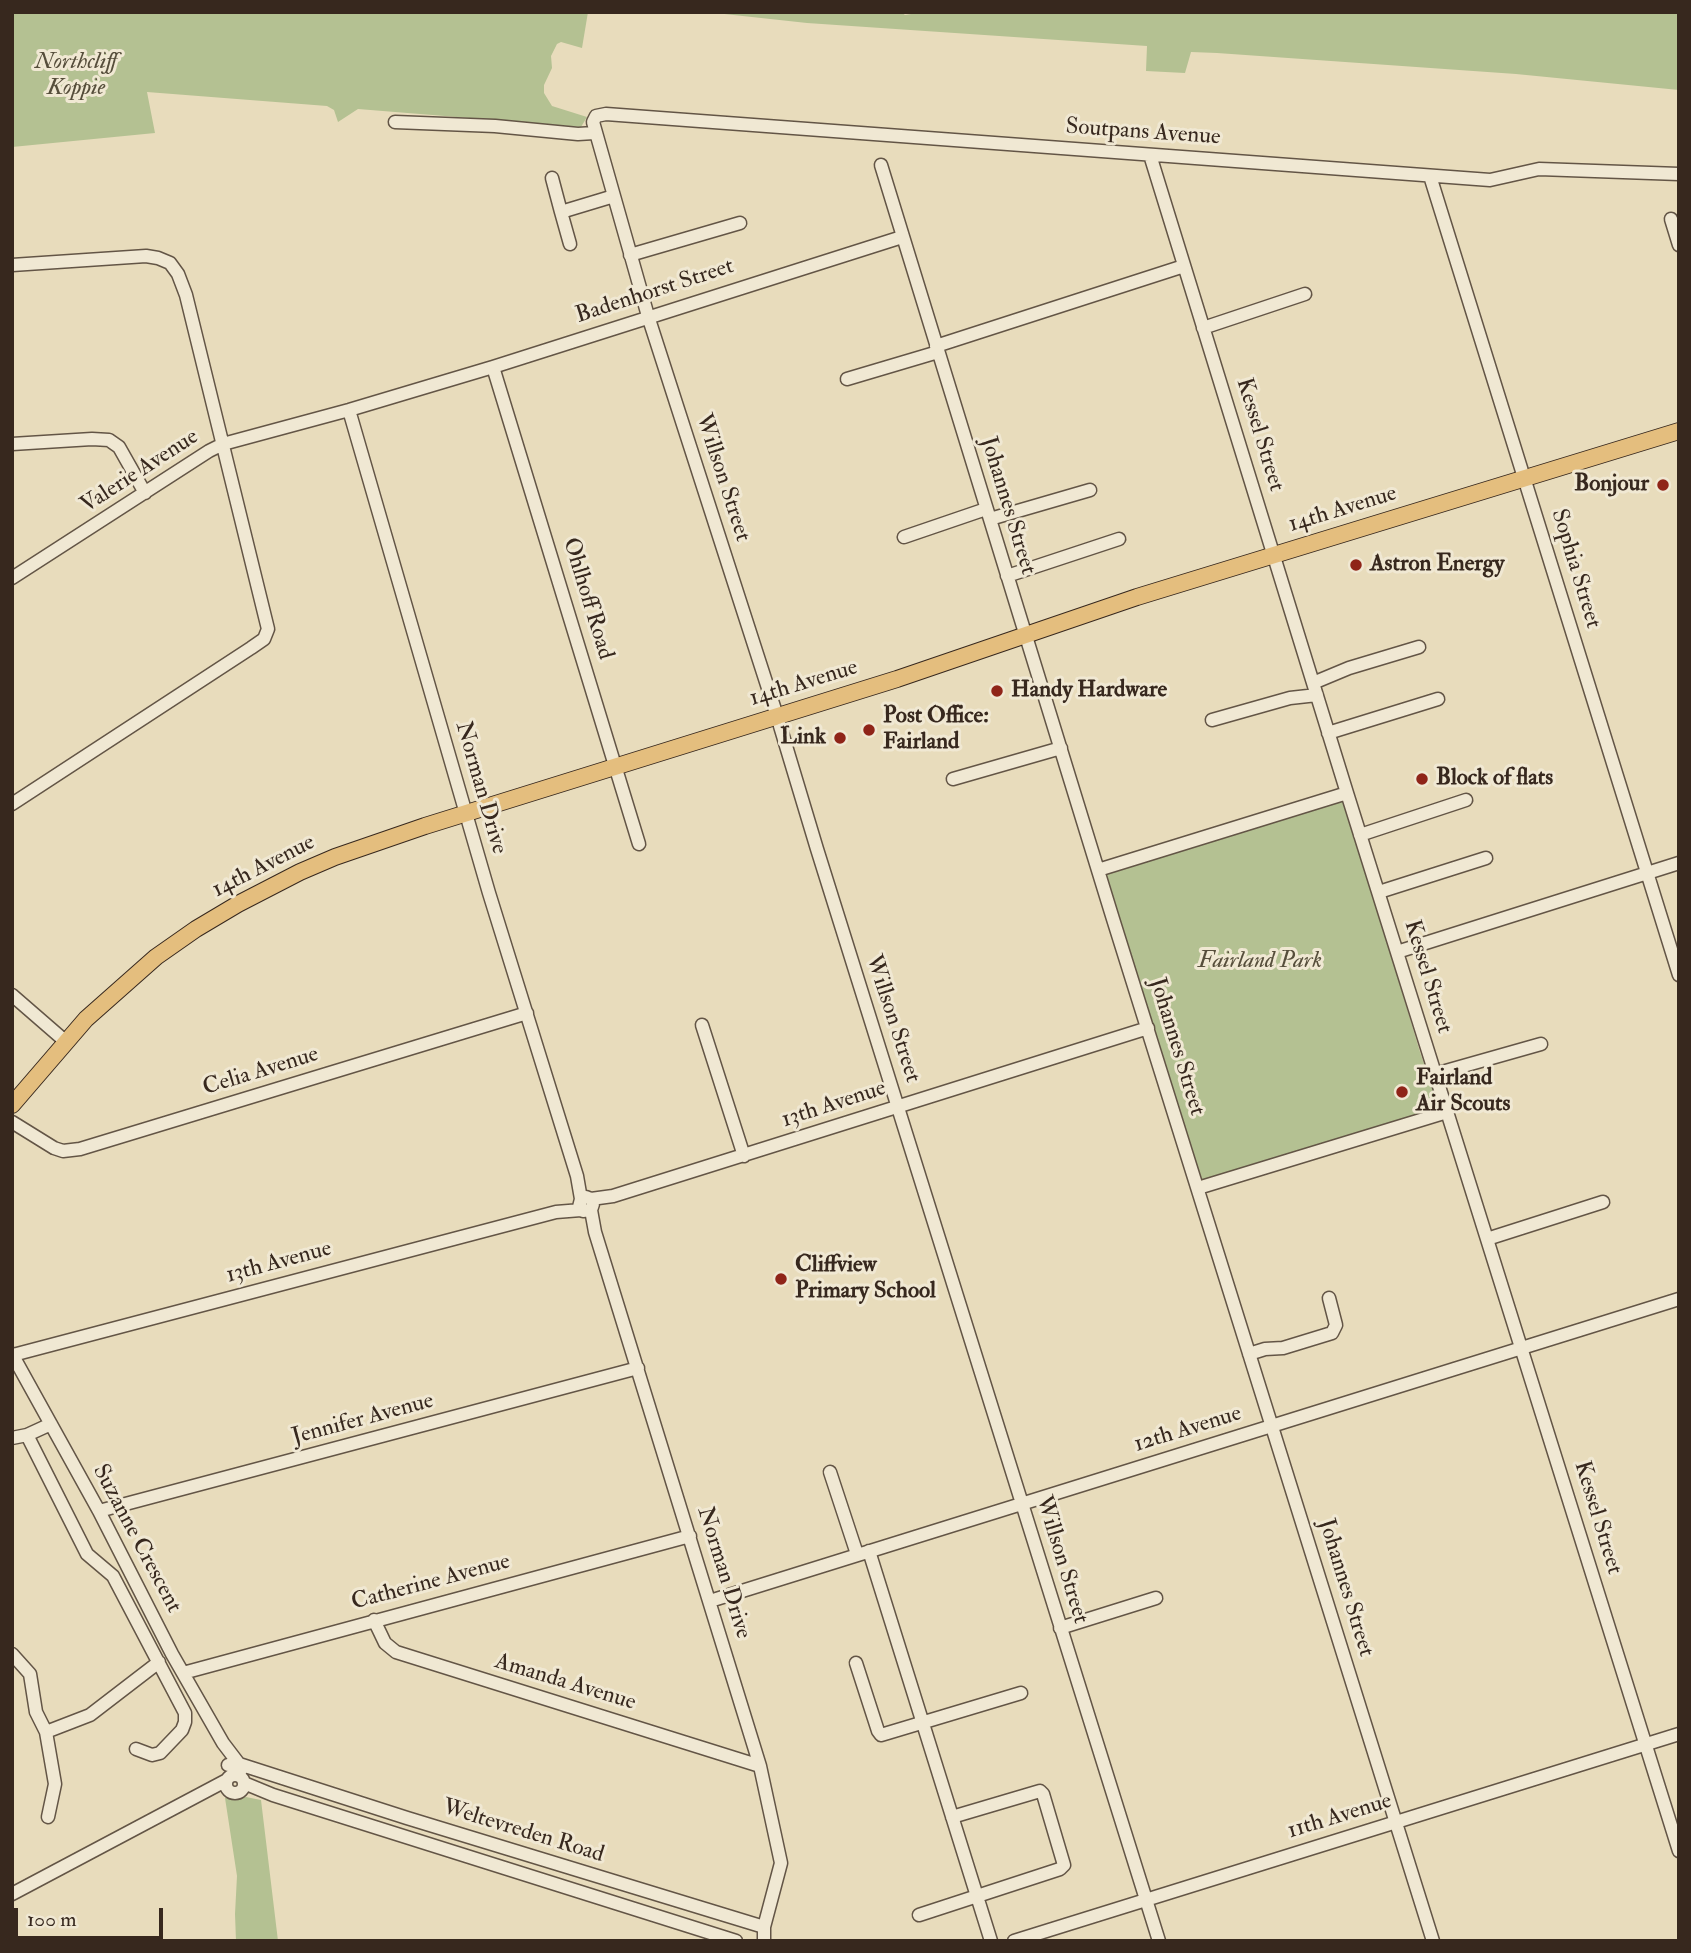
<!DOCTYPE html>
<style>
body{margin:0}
#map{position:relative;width:1691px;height:1953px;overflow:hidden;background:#e8dcbc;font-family:"IM FELL Double Pica",serif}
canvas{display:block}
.frame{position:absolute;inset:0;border:14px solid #37281e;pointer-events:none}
.scale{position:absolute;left:14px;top:1908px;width:149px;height:32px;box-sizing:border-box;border:4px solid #37281e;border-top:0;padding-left:9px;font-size:21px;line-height:24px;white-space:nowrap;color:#37281e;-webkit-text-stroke:5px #f0e8d3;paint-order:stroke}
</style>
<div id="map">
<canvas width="1691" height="1953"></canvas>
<div class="frame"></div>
<div class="scale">100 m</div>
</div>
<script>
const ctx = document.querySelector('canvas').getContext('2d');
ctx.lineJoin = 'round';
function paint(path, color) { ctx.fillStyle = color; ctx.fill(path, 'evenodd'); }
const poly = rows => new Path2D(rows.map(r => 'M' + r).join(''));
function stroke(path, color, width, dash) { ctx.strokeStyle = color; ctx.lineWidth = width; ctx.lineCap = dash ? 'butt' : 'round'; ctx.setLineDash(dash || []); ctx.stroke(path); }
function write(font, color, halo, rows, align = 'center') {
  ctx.font = font + ' "IM FELL Double Pica",serif'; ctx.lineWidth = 6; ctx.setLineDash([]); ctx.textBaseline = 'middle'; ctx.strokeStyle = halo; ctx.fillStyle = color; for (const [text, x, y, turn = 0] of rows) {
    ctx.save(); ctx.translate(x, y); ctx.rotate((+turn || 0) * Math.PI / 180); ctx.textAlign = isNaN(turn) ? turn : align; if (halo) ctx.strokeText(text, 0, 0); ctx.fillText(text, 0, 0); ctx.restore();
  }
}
paint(poly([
 [12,12,588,12,582,48,561,42,557,44,551,56,552,68,544,85,544,93,552,106,587,117,581,127,358,109,338,122,334,110,327,106,147,92,155,133,12,147],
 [706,12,901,12,905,15,923,12,1679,12,1679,90,1516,74,1217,53,1191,52,1185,73,1146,71,1147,46,807,23],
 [1343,795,1420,1052,1441,1113,1196,1185,1099,872],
 [246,1797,261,1800,278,1941,236,1941,235,1914,237,1876,225,1798]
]), '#b4c192');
const minor = poly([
 [395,122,495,126,578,134,594,133],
 [1150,155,1347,793,1679,1851],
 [881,165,1113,919,1433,1941],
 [1430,176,1679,975],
 [552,178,561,212,614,196],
 [561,212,570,244],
 [1671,219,1679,245],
 [630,255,740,223],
 [12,265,146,256,158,258,170,263,178,274,186,295,268,629,264,639,251,648,12,804],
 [1203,328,1305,294],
 [936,346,1184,266],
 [493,367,639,844],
 [847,379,938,352],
 [349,410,489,893,577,1176,581,1199,579,1207,583,1211,591,1210,593,1204,591,1199,586,1197,581,1199],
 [12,444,92,439,109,440,119,447,145,493],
 [990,519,1090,490],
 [904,537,986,509],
 [1007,576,1119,539],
 [12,578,209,451,223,444,349,410,493,367,902,237],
 [1313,683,1349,668,1419,647],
 [1212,720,1290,698,1317,695],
 [1328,733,1438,699],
 [953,779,1061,748],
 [1360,835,1466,800],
 [1098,870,1347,793],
 [1379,892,1486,858],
 [1397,952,1679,863],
 [12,995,65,1041],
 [702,1025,744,1156],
 [1435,1074,1541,1044],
 [12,1122,54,1148,63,1151,80,1149,527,1013],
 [1198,1188,1447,1112],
 [591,1199,613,1196,1148,1028],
 [591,1210,595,1232,760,1766,781,1863,764,1927,764,1941],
 [1487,1239,1603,1202],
 [12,1354,99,1511,172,1654,223,1743,239,1764,241,1770],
 [1249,1354,1265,1349,1283,1348,1332,1333,1336,1325,1329,1298],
 [13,1355,556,1212,581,1210],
 [27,1435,87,1554,113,1576,185,1713,185,1722,182,1730,160,1753,152,1755,136,1749],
 [12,1438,27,1435,51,1424],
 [830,1472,857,1554],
 [99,1511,638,1368],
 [869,1551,991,1941],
 [710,1601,1679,1299],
 [374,1620,385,1643,396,1652,760,1766],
 [1060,1628,1156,1598],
 [12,1654,30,1674,36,1712,46,1732,55,1784,48,1817],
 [856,1663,878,1731,881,1735,1021,1693],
 [183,1673,690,1536],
 [46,1732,90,1715,159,1662],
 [228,1765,239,1764,407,1818,764,1927],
 '226 1784a9 9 0 1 1 18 0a9 9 0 1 1-18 0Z',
 [244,1783,273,1795,736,1941],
 [12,1894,227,1780],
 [919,1915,1060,1869,1064,1865,1043,1794,1040,1791,952,1817],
 [1014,1941,1679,1734],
 [1159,1941,817,849,777,716,648,316,593,122,596,116,606,114,1490,180,1539,169,1679,174]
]);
const major = poly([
 [12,1105,86,1019,156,957,196,929,238,904,300,872,335,857,425,826,897,679,1137,597,1679,431]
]);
stroke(minor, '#635546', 15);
stroke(major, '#37281e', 18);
stroke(minor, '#f0e8d3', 12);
stroke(major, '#e4be7e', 16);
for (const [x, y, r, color] of [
 [1663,485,7,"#8f2418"],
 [1356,565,7,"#8f2418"],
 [997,691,7,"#8f2418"],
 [869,730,7,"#8f2418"],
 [840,738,7,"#8f2418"],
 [1422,779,7,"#8f2418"],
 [1402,1092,7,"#8f2418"],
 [781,1279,7,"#8f2418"]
]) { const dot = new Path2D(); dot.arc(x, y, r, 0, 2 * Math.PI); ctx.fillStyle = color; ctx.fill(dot); stroke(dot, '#f0e8d3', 2.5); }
write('italic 23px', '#564e3b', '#f0e8d3', [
 ["Northcliff",76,63],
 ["Koppie",76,89],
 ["Fairland Park",1260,962]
]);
write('23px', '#37281e', '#f0e8d3', [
 ["Soutpans Avenue",1143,133,4],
 ["Badenhorst Street",655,292,-18],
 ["Kessel Street",1259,435,73],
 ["Valerie Avenue",140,472,-33],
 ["Willson Street",722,478,72],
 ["Johannes Street",1007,506,73],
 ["14th Avenue",1343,510,-17],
 ["Sophia Street",1575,569,73],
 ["Ohlhoff Road",587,599,73],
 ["14th Avenue",804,684,-17],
 ["Norman Drive",480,788,74],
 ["14th Avenue",264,867,-27],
 ["Kessel Street",1427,977,73],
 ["Willson Street",892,1019,72],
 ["Johannes Street",1176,1047,73],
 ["Celia Avenue",261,1072,-17],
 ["13th Avenue",834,1105,-18],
 ["13th Avenue",279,1263,-15],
 ["Jennifer Avenue",363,1420,-15],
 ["12th Avenue",1188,1430,-17],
 ["Kessel Street",1597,1518,73],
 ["Suzanne Crescent",136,1539,62],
 ["Willson Street",1061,1560,73],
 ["Norman Drive",723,1573,73],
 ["Catherine Avenue",431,1583,-15],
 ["Johannes Street",1345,1588,73],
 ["Amanda Avenue",565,1683,17],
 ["11th Avenue",1340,1817,-17],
 ["Weltevreden Road",523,1832,17]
]);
write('bold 23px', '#37281e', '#f0e8d3', [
 ["Bonjour",1649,485,"right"],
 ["Astron Energy",1370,565],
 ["Handy Hardware",1011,691],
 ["Post Office:",883,717],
 ["Fairland",883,743],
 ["Link",826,738,"right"],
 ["Block of flats",1436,779],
 ["Fairland",1416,1079],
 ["Air Scouts",1416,1105],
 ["Cliffview",795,1266],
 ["Primary School",795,1292]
], 'left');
</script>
